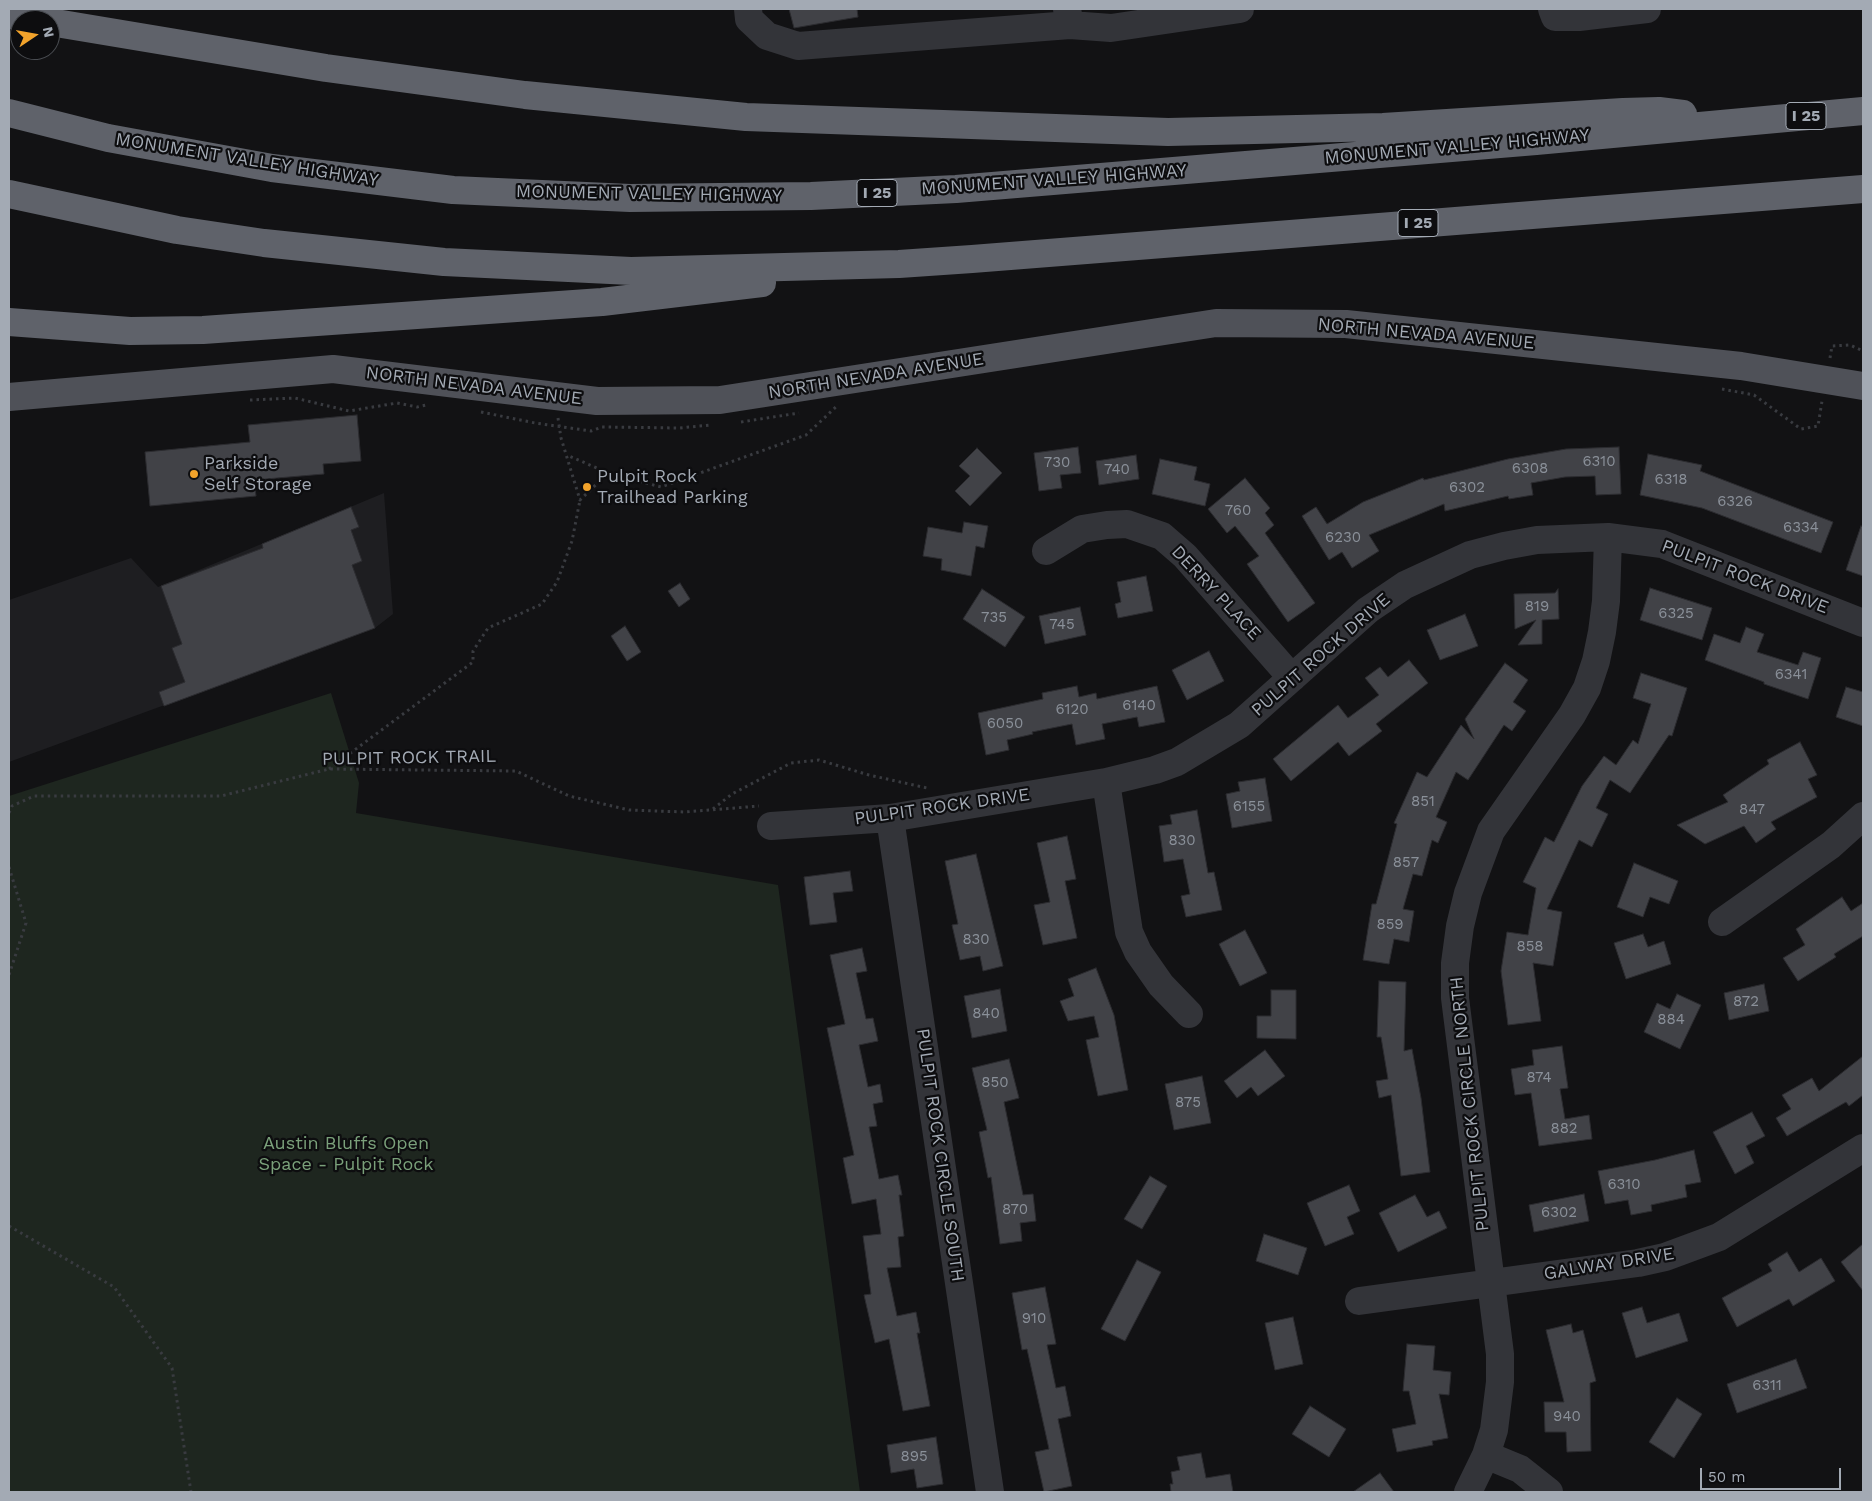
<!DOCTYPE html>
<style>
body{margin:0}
#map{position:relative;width:1872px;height:1501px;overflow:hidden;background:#121214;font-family:"Work Sans",sans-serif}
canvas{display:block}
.frame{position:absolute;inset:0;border:10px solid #a3aab4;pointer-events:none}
.north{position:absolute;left:10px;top:10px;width:50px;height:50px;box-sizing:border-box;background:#0d0d0f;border:1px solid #494c51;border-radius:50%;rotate:78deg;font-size:14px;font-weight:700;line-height:20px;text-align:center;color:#a3aab4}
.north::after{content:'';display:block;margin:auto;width:18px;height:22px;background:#f2a32b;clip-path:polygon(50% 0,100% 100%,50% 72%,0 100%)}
.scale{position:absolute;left:1700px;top:1468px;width:141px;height:22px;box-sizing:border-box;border:2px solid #a3aab4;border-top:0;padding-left:6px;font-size:15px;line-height:18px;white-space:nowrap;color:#a3aab4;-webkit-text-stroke:4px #0d0d0f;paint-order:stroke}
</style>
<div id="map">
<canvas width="1872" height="1501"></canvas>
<div class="frame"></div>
<div class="north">N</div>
<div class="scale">50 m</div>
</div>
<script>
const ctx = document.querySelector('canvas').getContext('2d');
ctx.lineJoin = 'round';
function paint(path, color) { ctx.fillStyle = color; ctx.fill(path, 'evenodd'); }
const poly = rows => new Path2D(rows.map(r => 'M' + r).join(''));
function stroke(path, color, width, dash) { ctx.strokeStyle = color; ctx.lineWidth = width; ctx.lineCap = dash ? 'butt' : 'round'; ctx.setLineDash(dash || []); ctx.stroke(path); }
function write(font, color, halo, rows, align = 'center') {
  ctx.font = font + ' "Work Sans",sans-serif'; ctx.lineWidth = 4.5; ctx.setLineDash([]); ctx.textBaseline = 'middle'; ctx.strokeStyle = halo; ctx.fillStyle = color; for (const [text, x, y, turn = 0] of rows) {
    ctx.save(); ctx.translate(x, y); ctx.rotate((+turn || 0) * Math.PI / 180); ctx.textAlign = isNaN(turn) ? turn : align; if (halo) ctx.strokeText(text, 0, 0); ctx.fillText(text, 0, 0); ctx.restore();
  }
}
paint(poly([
 [384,493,393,614,375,628,9,762,9,600,131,558,158,587]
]), '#1e1e21');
paint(poly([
 [331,693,359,783,356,813,778,885,860,1492,9,1492,9,796]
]), '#1e261f');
const building = poly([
 [789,9,857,9,858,17,794,28,789,9],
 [357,415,361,461,323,464,324,474,254,480,256,496,150,506,145,452,250,442,248,425,357,415],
 [1078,447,1081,473,1060,475,1062,488,1039,491,1034,453,1078,447],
 [1619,447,1621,494,1596,495,1595,476,1565,477,1531,483,1533,495,1509,499,1508,496,1445,511,1444,504,1369,535,1379,551,1352,568,1342,552,1329,560,1302,516,1316,507,1327,524,1363,502,1423,478,1424,480,1508,459,1566,449,1619,447],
 [977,448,1002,473,970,506,955,491,970,476,959,466,977,448],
 [1648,454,1702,465,1700,471,1833,522,1821,553,1702,508,1640,495,1648,454],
 [1136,455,1139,479,1099,485,1096,461,1136,455],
 [1160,459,1197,467,1194,480,1210,484,1205,506,1152,494,1160,459],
 [1245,478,1270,508,1265,513,1274,525,1265,533,1315,603,1288,622,1247,564,1259,556,1235,526,1227,533,1208,509,1245,478],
 [351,507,359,527,351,530,362,561,352,565,375,628,164,706,159,692,185,682,172,648,182,644,161,586,263,548,262,544,351,507],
 [964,522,988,526,984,548,976,546,971,576,941,570,942,559,923,556,928,527,962,533,964,522],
 [1861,526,1863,527,1863,576,1846,570,1861,526],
 [1146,576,1153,611,1118,618,1115,604,1121,602,1117,582,1146,576],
 [680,583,690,599,679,607,668,591,680,583],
 [1650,588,1712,608,1702,640,1640,620,1650,588],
 [982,589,1025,617,1005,647,963,619,982,589],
 [1558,589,1559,619,1542,620,1542,644,1518,645,1536,620,1515,629,1514,594,1555,593,1558,589],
 [1080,607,1086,635,1045,644,1039,616,1080,607],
 [1465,614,1478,646,1440,660,1427,630,1465,614],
 [625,626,641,652,627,661,611,636,625,626],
 [1746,627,1764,634,1757,652,1798,665,1803,652,1821,658,1808,699,1764,684,1764,682,1705,660,1714,634,1740,643,1746,627],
 [1209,651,1224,681,1187,700,1172,670,1209,651],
 [1409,660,1428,683,1376,724,1382,731,1349,756,1338,742,1291,781,1273,759,1338,705,1348,718,1379,695,1365,678,1380,667,1388,677,1409,660],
 [1505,663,1528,680,1513,702,1526,711,1512,731,1504,725,1468,780,1456,772,1436,817,1447,822,1438,843,1432,840,1422,876,1413,874,1403,909,1414,911,1409,942,1394,939,1389,964,1363,960,1372,904,1376,904,1397,824,1394,823,1417,772,1427,777,1461,725,1474,739,1465,719,1505,663],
 [1641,673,1687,688,1672,736,1669,735,1630,793,1610,780,1596,808,1608,814,1592,847,1579,840,1547,909,1562,912,1553,966,1533,963,1541,1021,1508,1025,1501,971,1507,932,1528,935,1536,888,1523,882,1545,837,1554,842,1582,786,1604,756,1616,765,1633,740,1638,744,1651,704,1633,698,1641,673],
 [1077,686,1079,697,1096,693,1097,699,1157,686,1165,722,1139,727,1137,717,1102,724,1105,739,1076,745,1072,724,1032,732,1033,734,1007,740,1009,750,986,755,978,713,1043,699,1042,693,1077,686],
 [1846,687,1863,692,1863,726,1836,717,1846,687],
 [1800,742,1817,775,1808,779,1817,797,1771,822,1776,829,1756,843,1744,826,1705,844,1677,825,1728,802,1723,795,1769,764,1767,760,1800,742],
 [1265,778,1272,821,1232,828,1226,794,1240,791,1238,782,1265,778],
 [1197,810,1208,873,1214,872,1222,910,1186,917,1181,896,1190,894,1183,859,1164,862,1159,826,1172,824,1170,815,1197,810],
 [1067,836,1076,879,1065,881,1077,938,1043,945,1034,905,1050,902,1037,843,1067,836],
 [976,854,1003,966,983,971,980,956,960,960,952,925,958,924,945,861,976,854],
 [1634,863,1678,881,1669,904,1650,897,1643,917,1617,907,1634,863],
 [850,871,853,891,833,893,837,922,810,925,804,877,850,871],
 [1842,897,1851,911,1863,903,1863,936,1834,954,1836,957,1798,981,1783,958,1805,945,1796,929,1842,897],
 [1245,930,1267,973,1240,986,1219,944,1245,930],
 [1643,934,1648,947,1664,941,1671,964,1626,979,1614,943,1643,934],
 [862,948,867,971,856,973,866,1019,873,1018,878,1041,859,1045,868,1087,880,1084,883,1102,873,1104,877,1126,869,1127,879,1179,898,1175,902,1195,899,1195,904,1236,898,1237,901,1267,887,1268,897,1316,916,1312,920,1333,917,1333,930,1406,903,1411,889,1339,875,1343,864,1295,871,1294,863,1236,881,1234,876,1199,852,1204,843,1158,854,1155,827,1028,845,1024,830,955,862,948],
 [1096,968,1114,1015,1128,1090,1098,1096,1086,1040,1099,1037,1094,1016,1068,1021,1060,1001,1074,996,1068,979,1096,968],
 [1379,981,1406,982,1404,1051,1412,1049,1421,1098,1430,1172,1401,1176,1391,1095,1379,1098,1376,1081,1388,1079,1381,1037,1377,1037,1379,981],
 [1764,984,1769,1011,1729,1020,1724,993,1764,984],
 [1000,989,1007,1031,972,1038,964,996,1000,989],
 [1271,990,1296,990,1296,1039,1257,1038,1257,1016,1271,1016,1271,990],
 [1677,994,1701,1005,1680,1049,1644,1032,1657,1003,1670,1009,1677,994],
 [1562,1046,1568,1088,1560,1089,1565,1119,1589,1115,1592,1139,1539,1146,1531,1093,1515,1095,1511,1069,1534,1065,1532,1050,1562,1046],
 [1265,1050,1285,1076,1258,1096,1251,1087,1237,1098,1224,1081,1265,1050],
 [1863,1056,1863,1095,1849,1106,1846,1102,1787,1136,1776,1118,1791,1109,1782,1095,1812,1078,1819,1091,1863,1056],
 [1009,1059,1019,1098,1004,1102,1023,1195,1033,1194,1036,1221,1020,1223,1022,1241,1000,1244,991,1177,988,1178,979,1132,987,1130,972,1068,1009,1059],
 [1202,1076,1211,1123,1174,1130,1165,1084,1202,1076],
 [1752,1112,1765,1136,1746,1146,1754,1163,1735,1174,1713,1132,1752,1112],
 [1694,1150,1701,1182,1685,1185,1687,1197,1651,1205,1652,1211,1631,1215,1628,1200,1605,1204,1598,1171,1655,1160,1694,1150],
 [1150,1176,1167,1186,1142,1229,1124,1219,1150,1176],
 [1349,1185,1360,1211,1347,1217,1354,1234,1325,1246,1307,1203,1349,1185],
 [1584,1194,1589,1221,1534,1232,1529,1205,1584,1194],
 [1415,1195,1427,1217,1439,1211,1447,1228,1398,1252,1379,1213,1415,1195],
 [1264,1234,1307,1248,1298,1275,1256,1261,1264,1234],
 [1863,1244,1863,1291,1841,1262,1863,1244],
 [1787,1252,1799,1272,1821,1258,1835,1281,1793,1306,1789,1299,1737,1327,1722,1298,1772,1271,1768,1264,1787,1252],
 [1137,1260,1161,1272,1125,1341,1101,1329,1137,1260],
 [1045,1287,1056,1344,1047,1345,1056,1388,1065,1386,1071,1416,1058,1419,1072,1486,1044,1492,1035,1452,1049,1449,1027,1349,1022,1350,1012,1293,1045,1287],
 [1642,1307,1647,1323,1679,1313,1688,1341,1636,1358,1622,1313,1642,1307],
 [1293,1317,1303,1364,1275,1370,1265,1323,1293,1317],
 [1571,1324,1573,1333,1583,1330,1596,1381,1590,1383,1591,1451,1567,1452,1566,1432,1545,1432,1544,1402,1564,1402,1546,1330,1571,1324],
 [1407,1344,1435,1346,1433,1370,1451,1372,1449,1395,1439,1394,1448,1438,1432,1441,1433,1445,1397,1452,1392,1429,1416,1424,1409,1391,1403,1391,1407,1344],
 [1796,1359,1807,1388,1737,1413,1727,1384,1796,1359],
 [1677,1398,1702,1414,1674,1458,1649,1442,1677,1398],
 [1310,1406,1346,1429,1329,1457,1292,1434,1310,1406],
 [936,1437,943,1484,917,1488,914,1469,891,1473,887,1445,936,1437],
 [1201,1453,1206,1478,1230,1474,1233,1492,1171,1492,1170,1484,1173,1484,1171,1472,1180,1470,1177,1457,1201,1453],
 [1380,1473,1394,1492,1353,1492,1380,1473]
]);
paint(building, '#414247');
stroke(building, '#2c2c30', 1);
stroke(poly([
 [1830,358,1832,346,1850,345,1863,351],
 [1722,389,1754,395,1801,429,1818,426,1822,401],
 [250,400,295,398,349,411,397,403,417,407,426,405],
 [481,412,535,423,591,431,602,427,679,428,710,425],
 [558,418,561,438,580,500,608,473,567,455],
 [741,422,799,413],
 [608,473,661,487,806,435,838,405],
 [329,769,473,662,473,651,488,628,542,604,557,582,572,541,580,500],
 [713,809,732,794,791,763,819,760,869,775,927,788],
 [9,813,12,806,34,796,221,796,329,769,516,771,569,796,629,810,685,812,759,806],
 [9,867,26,923,9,975],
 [9,1226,114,1287,172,1368,191,1492]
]), '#393b40', 3, [2.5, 4]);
stroke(poly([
 [748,9,749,19,767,36,798,46,1070,25,1067,9],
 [1552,9,1555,17,1579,17,1647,9],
 [1070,25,1111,28,1240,9],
 [1046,551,1082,529,1107,525,1127,524,1162,536,1185,556,1292,678],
 [1106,782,1129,932,1138,952,1161,985,1189,1014],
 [890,818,990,1492],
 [771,826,890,818,1106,782,1155,770,1177,762,1239,725,1368,610,1405,585,1470,555,1504,546,1537,540,1608,537,1662,544,1863,623],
 [1722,922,1831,845,1863,816],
 [1359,1301,1638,1263,1665,1257,1719,1237,1863,1148],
 [1486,1455,1520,1469,1549,1492],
 [1468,1492,1486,1455,1494,1430,1500,1382,1500,1354,1455,998,1455,963,1460,926,1468,893,1491,831,1572,715,1587,688,1596,661,1602,632,1606,601,1608,537]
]), '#333439', 28);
stroke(poly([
 [9,397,333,369,597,401,720,400,1216,323,1346,324,1741,366,1863,386]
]), '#4f5158', 28);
stroke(poly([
 [9,15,40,20],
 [50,22,326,68,525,95,746,117,1168,132,1383,127,1623,112,1659,111,1683,114],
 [9,113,108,138,272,168,453,190,630,198,811,196,956,189,1536,141,1863,111],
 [9,194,177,230,264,243,444,262,631,271,899,264,972,259,1863,189],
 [9,322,130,331,203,330,602,302,762,283]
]), '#5f626a', 28);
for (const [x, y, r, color] of [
 [194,474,5,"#f2a32b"],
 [587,487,5,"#f2a32b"]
]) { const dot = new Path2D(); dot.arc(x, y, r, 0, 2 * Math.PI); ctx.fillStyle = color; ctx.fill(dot); stroke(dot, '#0d0d0f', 2); }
write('15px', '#8a9099', null, [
 ["6310",1599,462],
 ["730",1057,463],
 ["6308",1530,469],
 ["740",1117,470],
 ["6318",1671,480],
 ["6302",1467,488],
 ["6326",1735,502],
 ["760",1238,511],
 ["6334",1801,528],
 ["6230",1343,538],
 ["819",1537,607],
 ["6325",1676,614],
 ["735",994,618],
 ["745",1062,625],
 ["6341",1791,675],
 ["6140",1139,706],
 ["6120",1072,710],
 ["6050",1005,724],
 ["851",1423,802],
 ["6155",1249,807],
 ["847",1752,810],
 ["830",1182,841],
 ["857",1406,863],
 ["859",1390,925],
 ["830",976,940],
 ["858",1530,947],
 ["872",1746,1002],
 ["840",986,1014],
 ["884",1671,1020],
 ["874",1539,1078],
 ["850",995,1083],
 ["875",1188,1103],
 ["882",1564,1129],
 ["6310",1624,1185],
 ["870",1015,1210],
 ["6302",1559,1213],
 ["910",1034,1319],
 ["6311",1767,1386],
 ["940",1567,1417],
 ["895",914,1457]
]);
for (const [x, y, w] of [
 [1806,116,40],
 [877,193,40],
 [1418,223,40]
]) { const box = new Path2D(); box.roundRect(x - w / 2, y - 13.5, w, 27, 4); ctx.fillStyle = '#0d0d0f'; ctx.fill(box); stroke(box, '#a3aab4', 1); }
write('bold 16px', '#a3aab4', null, [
 ["I 25",1806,116],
 ["I 25",877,193],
 ["I 25",1418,223]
]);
write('18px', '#a3aab4', '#0d0d0f', [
 ["MONUMENT VALLEY HIGHWAY",1457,147,-5],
 ["MONUMENT VALLEY HIGHWAY",247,160,9],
 ["MONUMENT VALLEY HIGHWAY",1054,180,-4],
 ["MONUMENT VALLEY HIGHWAY",649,194,1],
 ["NORTH NEVADA AVENUE",1426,334,5],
 ["NORTH NEVADA AVENUE",876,376,-9],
 ["NORTH NEVADA AVENUE",474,386,7],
 ["PULPIT ROCK DRIVE",1745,577,21],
 ["DERRY PLACE",1216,593,47],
 ["PULPIT ROCK DRIVE",1321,655,-41],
 ["PULPIT ROCK TRAIL",409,758,-1],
 ["PULPIT ROCK DRIVE",942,807,-8],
 ["PULPIT ROCK CIRCLE NORTH",1470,1104,-96],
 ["PULPIT ROCK CIRCLE SOUTH",940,1155,82],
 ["GALWAY DRIVE",1609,1264,-9]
]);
write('18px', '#a3aab4', '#0d0d0f', [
 ["Parkside",204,464],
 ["Self Storage",204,485],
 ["Pulpit Rock",597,477],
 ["Trailhead Parking",597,498]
], 'left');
write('18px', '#7aa07a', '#0d0d0f', [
 ["Austin Bluffs Open",346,1144],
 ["Space - Pulpit Rock",346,1165]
]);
</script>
